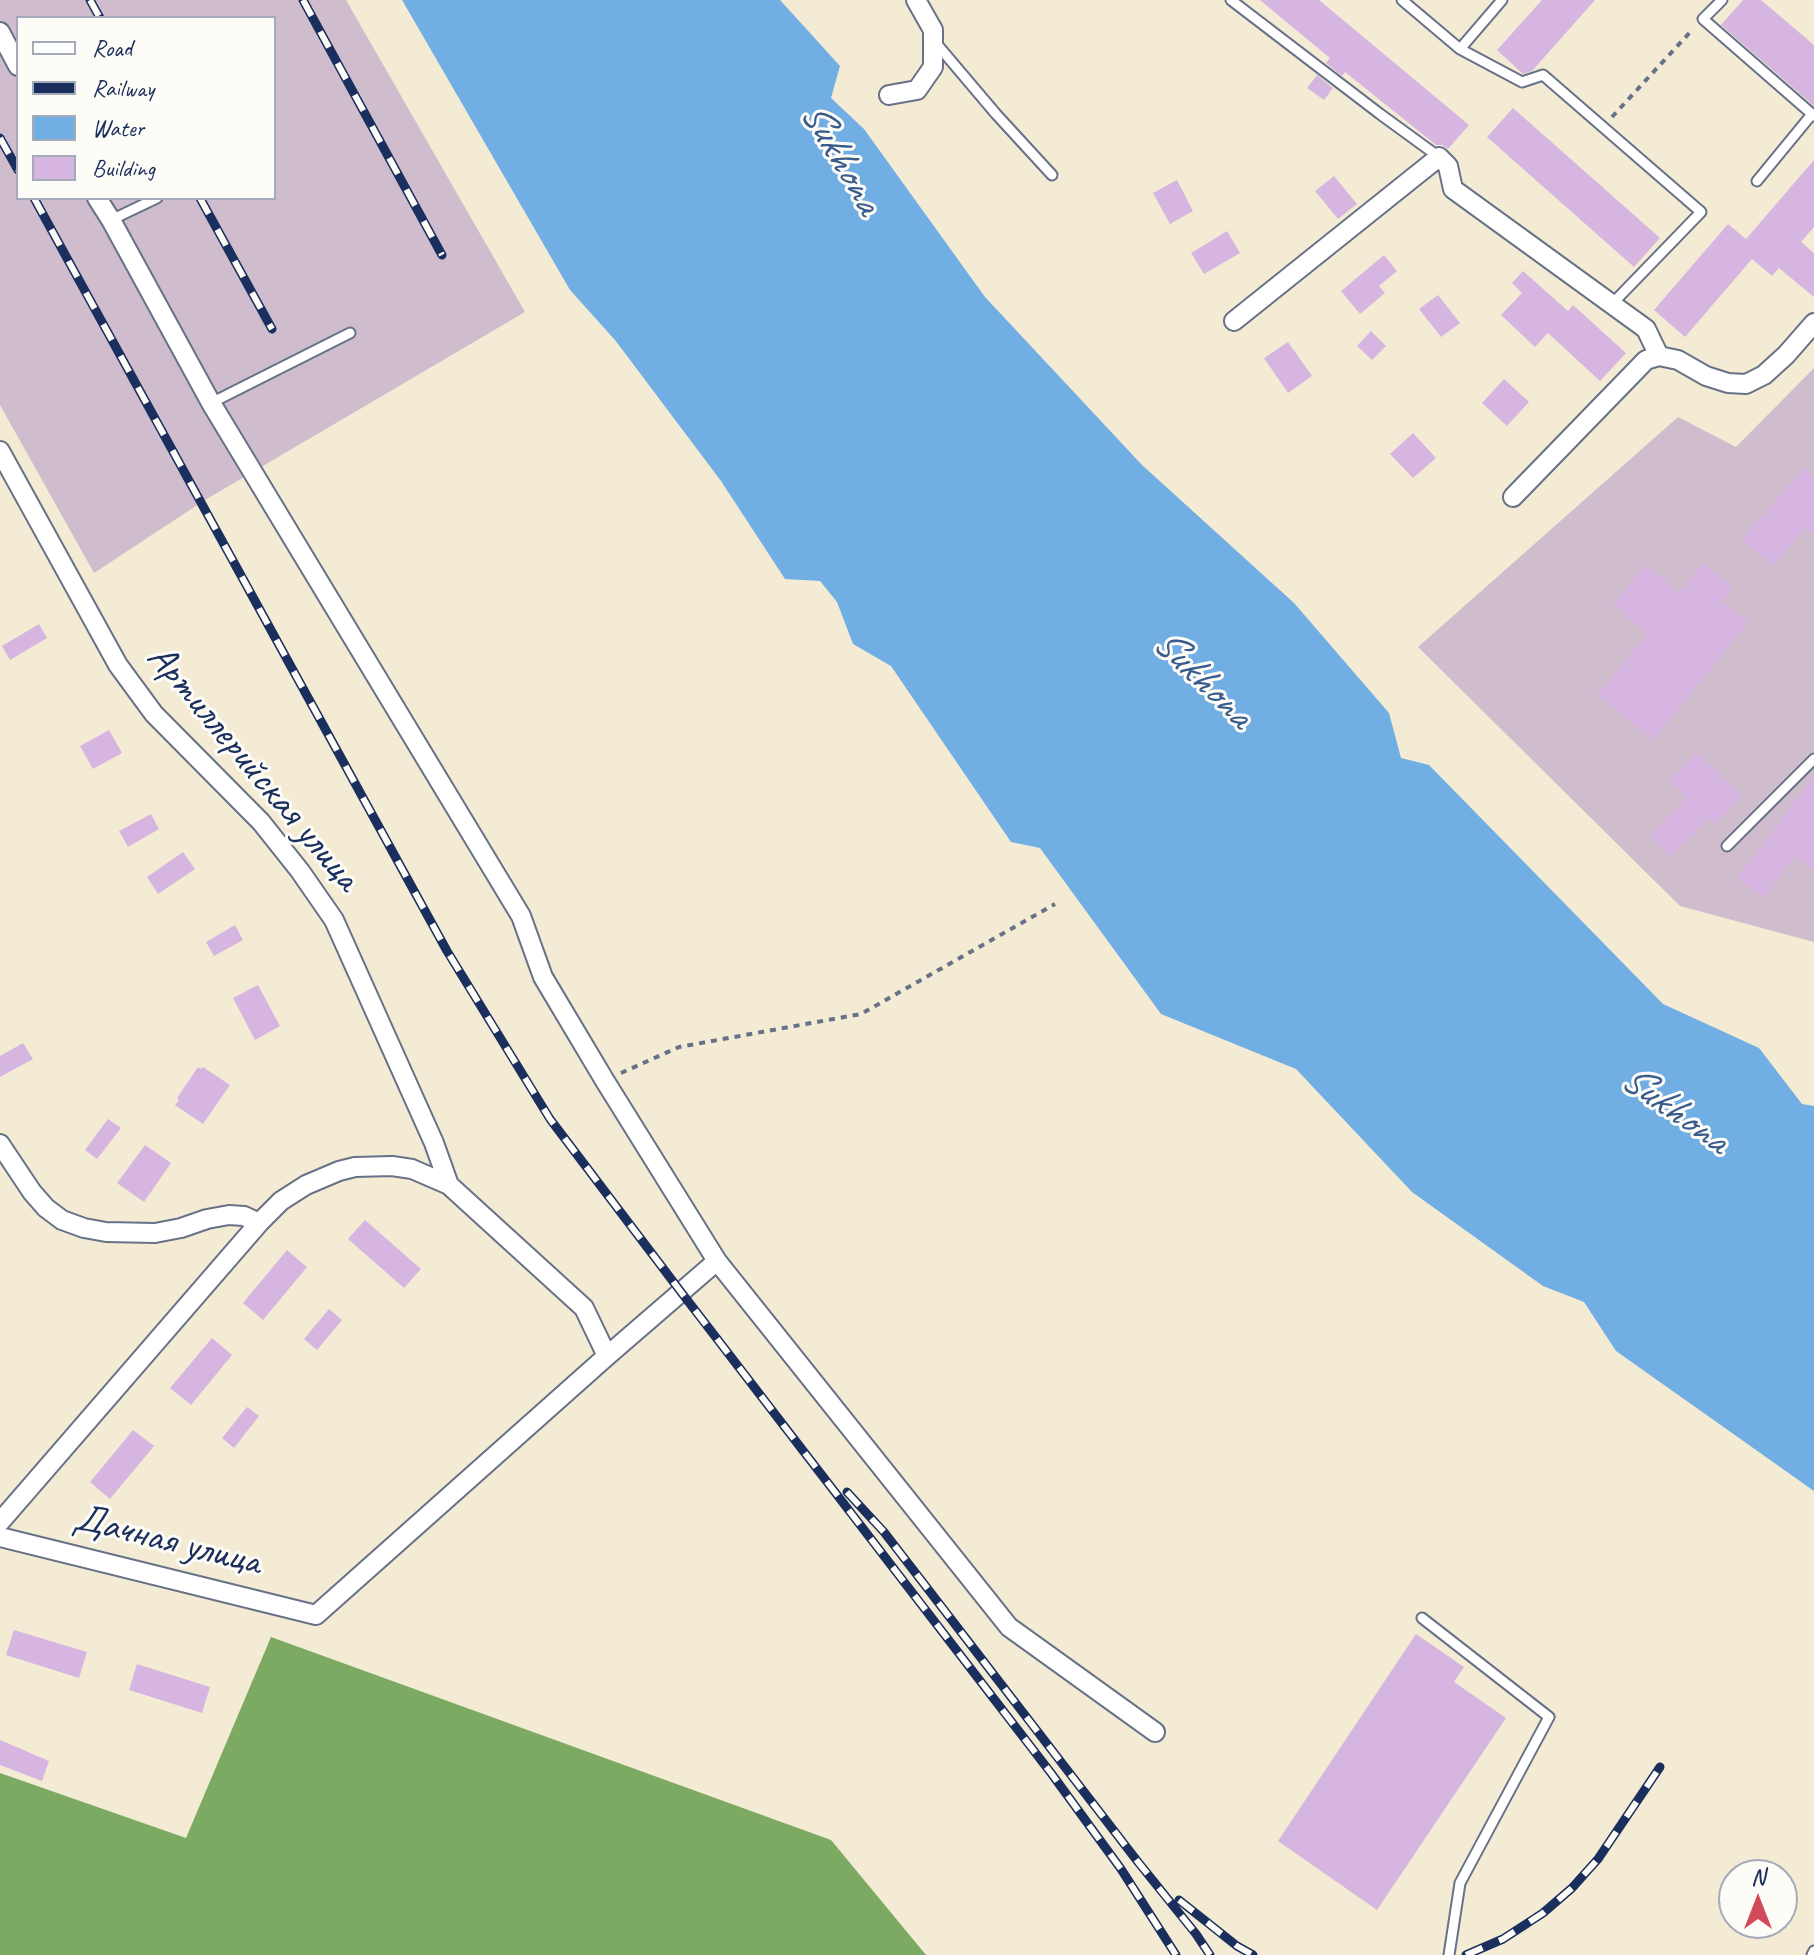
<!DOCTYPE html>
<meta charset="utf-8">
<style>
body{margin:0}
#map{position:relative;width:1814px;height:1955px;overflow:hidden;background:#f3ebd4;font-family:Caveat,sans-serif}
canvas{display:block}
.legend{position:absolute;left:16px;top:16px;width:260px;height:184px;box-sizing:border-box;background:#fdfcf7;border:2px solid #a3aaba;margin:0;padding:10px 14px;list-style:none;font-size:24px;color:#1b2f5e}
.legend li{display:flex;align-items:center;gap:16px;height:40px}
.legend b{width:40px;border:2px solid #a3aaba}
.north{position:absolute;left:1718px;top:1859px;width:80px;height:80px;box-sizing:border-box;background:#fdfcf7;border:2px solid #a3aaba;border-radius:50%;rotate:0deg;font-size:22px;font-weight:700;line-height:32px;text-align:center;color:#1b2f5e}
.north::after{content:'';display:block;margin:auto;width:28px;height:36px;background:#d1495b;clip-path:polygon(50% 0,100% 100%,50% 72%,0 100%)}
</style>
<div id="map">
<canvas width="1814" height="1955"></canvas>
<ul class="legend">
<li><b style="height:10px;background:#fff"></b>Road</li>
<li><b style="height:10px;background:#1b2f5e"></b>Railway</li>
<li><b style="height:22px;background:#71aee3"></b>Water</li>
<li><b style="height:22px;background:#d6b6e1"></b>Building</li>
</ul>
<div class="north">N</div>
</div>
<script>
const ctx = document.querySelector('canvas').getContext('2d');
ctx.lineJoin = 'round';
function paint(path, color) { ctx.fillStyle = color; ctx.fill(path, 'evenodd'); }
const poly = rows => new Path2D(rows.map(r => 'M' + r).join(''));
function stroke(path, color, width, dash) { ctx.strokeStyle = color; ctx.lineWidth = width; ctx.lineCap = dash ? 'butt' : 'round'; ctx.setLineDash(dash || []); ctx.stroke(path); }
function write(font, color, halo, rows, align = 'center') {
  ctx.font = font + ' Caveat,sans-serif'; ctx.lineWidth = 6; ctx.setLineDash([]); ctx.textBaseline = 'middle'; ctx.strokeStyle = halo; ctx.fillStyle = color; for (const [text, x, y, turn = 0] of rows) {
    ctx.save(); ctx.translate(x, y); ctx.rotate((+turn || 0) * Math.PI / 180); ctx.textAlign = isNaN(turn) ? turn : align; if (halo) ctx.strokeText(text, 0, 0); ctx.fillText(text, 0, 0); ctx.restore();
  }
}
paint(poly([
 [0,0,346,0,525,312,205,500,94,573,0,405],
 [18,18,274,18,274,198,18,198],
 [1814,368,1814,942,1680,906,1418,647,1678,417,1736,447]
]), '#cfbdce');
paint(poly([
 [271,1637,831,1840,926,1955,0,1955,0,1773,186,1838]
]), '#7caa63');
paint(poly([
 [402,0,780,0,840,66,831,98,864,129,985,297,1142,465,1294,603,1389,713,1401,758,1429,765,1663,1004,1759,1048,1802,1104,1814,1106,1814,1491,1616,1351,1584,1302,1543,1286,1412,1192,1296,1069,1161,1014,1040,848,1011,842,891,666,853,644,837,602,820,581,785,579,721,481,615,340,570,290]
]), '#71aee3');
paint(poly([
 [1260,0,1319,0,1469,125,1448,149,1442,145,1436,145,1345,72,1342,76,1326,63,1330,58],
 [1542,0,1595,0,1532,71,1523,74,1497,50],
 [1743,0,1761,0,1814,45,1814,106,1721,25],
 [1317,75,1333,88,1324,100,1307,88],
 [1513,108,1660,238,1634,267,1487,137],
 [1814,160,1814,227,1801,242,1814,253,1814,297,1779,268,1772,276,1752,259,1685,337,1654,310,1728,224,1746,239],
 [1334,176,1357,204,1338,219,1315,191],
 [1177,180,1193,211,1170,224,1153,193],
 [1227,231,1240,253,1204,274,1191,253],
 [1384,255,1397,271,1379,286,1385,293,1360,314,1341,291],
 [1523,271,1568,311,1573,305,1626,353,1600,381,1548,333,1535,347,1501,315,1522,293,1512,283],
 [1438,295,1460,323,1441,337,1419,309],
 [1371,331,1386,346,1372,360,1357,346],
 [1288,342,1312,376,1288,393,1264,358],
 [1504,379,1529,402,1507,426,1482,403],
 [1413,433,1436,458,1413,478,1390,454],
 [1804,468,1814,477,1814,535,1806,528,1773,566,1742,539],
 [1703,563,1733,588,1722,601,1748,623,1653,740,1597,695,1647,633,1613,605,1646,565,1679,592],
 [39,624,47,638,10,660,2,646],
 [109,730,122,753,93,769,80,746],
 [1696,752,1742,796,1715,824,1709,819,1671,857,1649,836,1687,798,1669,781],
 [1814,776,1814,870,1796,856,1763,898,1737,878],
 [151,814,159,829,128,847,119,831],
 [183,852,195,869,158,894,147,877],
 [235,925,243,940,214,956,206,942],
 [258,985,280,1026,255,1040,233,998],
 [23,1043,33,1059,0,1077,0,1056],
 [198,1067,201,1069,203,1067,230,1085,203,1124,175,1105,179,1100,177,1098],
 [108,1119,121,1128,97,1159,85,1150],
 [145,1145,171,1163,144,1202,117,1183],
 [365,1220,421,1269,404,1288,348,1239],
 [287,1250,307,1267,263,1320,243,1303],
 [329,1309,342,1320,317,1350,304,1339],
 [212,1338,232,1355,191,1405,170,1388],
 [247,1407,259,1416,234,1448,222,1438],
 [133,1430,154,1446,110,1499,90,1482],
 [14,1630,87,1652,79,1678,6,1655],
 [1416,1634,1464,1667,1454,1682,1506,1718,1377,1910,1278,1841],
 [137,1664,210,1687,202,1713,129,1690],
 [0,1740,49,1761,42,1781,0,1765]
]), '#d6b6e1');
const service = poly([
 [1231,0,1380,114,1439,157],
 [1402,0,1460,49,1502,0],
 [1722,0,1703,19,1812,114],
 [935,42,996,114,1052,175],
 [1460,49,1522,82,1543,75,1701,212,1612,304],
 [1757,181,1812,114,1814,116],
 [111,220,157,198],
 [211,403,350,333],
 [1727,846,1814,759],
 [1422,1618,1549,1717,1460,1883,1449,1955],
 [1812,1955,1814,1951]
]);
const minor = poly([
 [0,32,18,66],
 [889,95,917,90,933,67,933,30,916,0],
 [1234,321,1439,157,1448,166,1453,189,1646,329,1659,356],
 [0,451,118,665,154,714,261,822,300,871,334,920,434,1143,449,1185],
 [1513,497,1646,360,1659,356,1678,360,1706,376,1728,383,1746,384,1764,375,1786,355,1814,323],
 [0,1144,32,1192,46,1208,62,1220,84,1228,106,1232,155,1233,181,1228,207,1219,229,1215,244,1216,259,1223],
 [717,1261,1009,1627,1155,1732],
 [0,1522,259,1223,281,1201,306,1185,339,1171,355,1167,392,1166,412,1169,449,1185,584,1308,607,1356],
 [0,1537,316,1615,607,1356,717,1261,605,1081,543,977,521,916,211,403,111,220,97,198]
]);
stroke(service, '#677187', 13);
stroke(minor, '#677187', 22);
stroke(poly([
 [1612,117,1693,29],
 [621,1073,679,1047,861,1014,1055,904]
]), '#677187', 4, [6, 6]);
stroke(service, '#fff', 9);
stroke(minor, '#fff', 18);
const rail = poly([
 [90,0,100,18],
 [303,0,442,255],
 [0,138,18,170],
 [34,198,447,951,550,1119,681,1292,1051,1773,1121,1869,1176,1955],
 [200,198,272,329],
 [847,1492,884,1532,1138,1862,1196,1934,1210,1955],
 [1179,1900,1237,1946,1253,1955],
 [1466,1955,1503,1939,1543,1913,1572,1888,1598,1859,1660,1767]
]);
stroke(rail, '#1b2f5e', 9);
stroke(rail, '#fdfcf7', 6, [18]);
write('40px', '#1b2f5e', '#fdfcf7', [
 ["Артиллерийская улица",253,768,50],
 ["Дачная улица",167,1541,14]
]);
write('italic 42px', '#395b8d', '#fdfcf7', [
 ["Sukhona",840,158,60],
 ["Sukhona",1202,679,45],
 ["Sukhona",1674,1110,36]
]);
</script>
